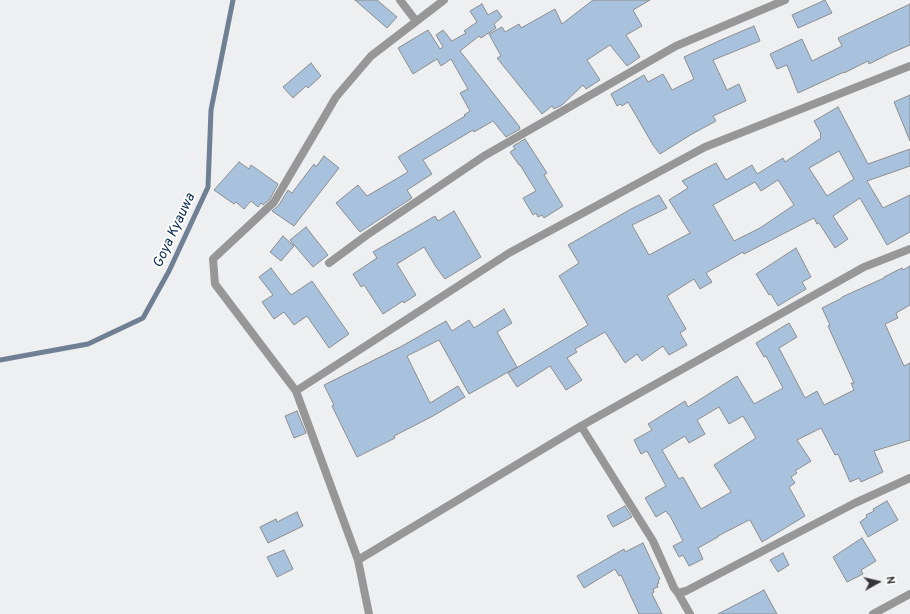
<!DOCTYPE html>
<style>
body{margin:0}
#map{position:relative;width:910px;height:614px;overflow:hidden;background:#eeeff0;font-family:Overpass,sans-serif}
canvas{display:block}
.north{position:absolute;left:858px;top:562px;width:40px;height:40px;-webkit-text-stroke:3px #fff;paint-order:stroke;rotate:82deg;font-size:11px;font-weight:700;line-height:16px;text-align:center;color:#353535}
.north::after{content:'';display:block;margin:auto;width:14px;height:18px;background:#353535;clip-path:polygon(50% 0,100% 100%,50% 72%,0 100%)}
</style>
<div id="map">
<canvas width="910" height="614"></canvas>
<div class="north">N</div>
</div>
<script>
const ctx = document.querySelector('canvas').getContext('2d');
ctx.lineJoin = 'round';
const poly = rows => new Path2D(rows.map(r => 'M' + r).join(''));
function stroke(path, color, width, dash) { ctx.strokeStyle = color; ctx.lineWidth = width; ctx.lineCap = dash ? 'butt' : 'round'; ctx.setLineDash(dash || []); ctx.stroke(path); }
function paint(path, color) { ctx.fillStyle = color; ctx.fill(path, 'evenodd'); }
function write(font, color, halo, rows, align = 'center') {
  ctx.font = font + ' Overpass,sans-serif'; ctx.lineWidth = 3.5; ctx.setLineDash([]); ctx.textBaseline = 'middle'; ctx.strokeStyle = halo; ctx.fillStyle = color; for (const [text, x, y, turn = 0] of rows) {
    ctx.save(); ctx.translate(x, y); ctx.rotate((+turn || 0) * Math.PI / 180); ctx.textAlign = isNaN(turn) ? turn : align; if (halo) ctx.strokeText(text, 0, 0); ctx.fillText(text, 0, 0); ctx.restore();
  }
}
stroke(poly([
 [0,360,88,344,143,318,169,271,208,187,211,110,233,0]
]), '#708094', 5);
const building = poly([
 [355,0,377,0,397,17,387,28,355,0],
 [593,0,650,0,633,10,642,26,626,35,640,57,627,66,610,45,587,60,600,80,586,89,583,85,562,105,554,109,552,106,542,114,497,58,501,56,489,34,502,27,505,32,519,24,521,28,555,9,562,24,593,0],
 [825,0,832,13,798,28,792,15,825,0],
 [482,4,488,15,497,10,502,17,494,24,496,28,481,38,479,36,460,51,519,126,520,129,506,137,493,121,474,132,473,130,423,160,432,174,407,190,412,198,360,232,336,203,358,185,367,196,408,172,398,157,465,116,464,115,470,111,460,93,468,89,451,59,441,66,437,59,413,74,398,48,428,30,440,49,443,47,436,35,443,30,452,41,466,33,464,31,477,22,470,11,482,4],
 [910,4,910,45,891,53,869,64,868,61,844,73,844,72,798,93,787,65,777,69,770,54,802,39,812,61,842,46,838,38,910,4],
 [754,26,760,41,713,60,727,90,739,84,746,101,713,116,716,121,692,134,660,154,653,145,628,102,622,106,620,104,617,106,611,94,644,75,648,82,663,74,672,90,694,79,684,57,721,40,754,26],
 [311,63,321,76,308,88,306,86,293,98,283,87,311,63],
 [910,95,910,141,894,102,910,95],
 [838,107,868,164,910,149,910,166,867,181,883,208,910,195,910,232,887,245,860,198,833,216,848,239,835,248,819,223,817,224,814,218,744,254,743,252,706,273,712,282,700,289,694,279,667,296,686,329,680,333,687,345,669,355,663,346,642,361,637,354,625,363,605,332,575,349,577,352,567,358,582,380,566,390,550,366,517,387,508,373,588,325,559,276,579,263,568,245,631,209,659,195,667,208,632,225,649,255,690,233,669,200,688,188,682,181,716,163,726,180,752,165,757,174,783,158,785,162,821,138,820,135,821,134,814,121,838,107],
 [839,151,854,179,827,196,809,168,839,151],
 [778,180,794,205,760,228,734,241,713,205,755,182,761,191,778,180],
 [525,139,547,173,544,175,563,206,544,218,542,215,538,217,536,213,533,215,523,198,536,191,520,165,519,165,510,152,515,149,513,146,525,139],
 [324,156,339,168,294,226,272,211,279,205,288,190,292,193,314,164,316,167,324,156],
 [239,162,249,169,251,165,278,184,270,199,263,205,261,203,258,207,251,201,244,209,236,202,234,204,214,190,239,162],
 [454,211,481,257,445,279,436,267,424,247,397,264,416,295,404,303,403,301,383,314,364,285,361,287,353,274,377,258,373,252,435,216,438,221,454,211],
 [306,227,328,255,313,267,290,240,306,227],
 [283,236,294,246,281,261,270,252,283,236],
 [796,248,811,277,802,282,806,289,778,306,771,294,769,295,756,274,796,248],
 [910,266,910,305,896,313,898,318,885,324,904,366,910,363,910,440,874,451,883,472,861,482,859,478,850,482,838,454,835,455,821,428,797,440,811,461,795,471,797,473,791,477,795,483,789,487,805,516,762,542,750,520,749,520,718,536,718,537,698,548,703,559,689,566,683,555,679,557,673,546,683,541,669,514,668,514,666,511,656,517,645,498,666,486,647,451,641,454,634,440,652,430,648,424,685,401,688,407,737,376,754,404,783,388,766,356,764,357,756,343,789,323,797,337,779,348,805,398,817,391,824,405,854,390,851,383,854,383,828,326,830,325,822,308,842,298,842,297,884,278,884,277,902,268,903,270,910,266],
 [719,407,729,424,743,416,756,438,714,465,731,492,701,509,683,477,679,479,662,450,685,436,689,443,705,434,697,420,719,407],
 [271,268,291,295,312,281,349,334,329,348,307,316,294,325,284,312,274,319,262,302,273,295,259,277,271,268],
 [504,309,512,323,497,332,517,367,469,394,439,340,407,356,430,403,458,386,465,397,433,416,394,436,395,438,357,457,332,406,334,405,324,385,402,346,446,321,452,331,469,320,474,328,504,309],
 [297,411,306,433,294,438,285,416,297,411],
 [887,501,898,520,868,537,860,522,867,517,866,515,874,511,873,509,887,501],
 [625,506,632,517,613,527,607,516,625,506],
 [297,512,303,526,268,543,260,527,276,519,277,522,297,512],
 [862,538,876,561,861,570,863,574,847,582,833,557,862,538],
 [643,543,660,579,658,580,659,583,657,584,658,587,653,589,654,592,652,594,662,614,639,614,621,575,619,576,615,569,584,588,577,576,624,549,625,552,643,543],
 [284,550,293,569,277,577,267,557,284,550],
 [783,553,789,565,778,572,770,560,783,553],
 [764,590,777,614,718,614,764,590]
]);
paint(building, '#a8c2de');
stroke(building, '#8c8d8e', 1);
stroke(poly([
 [400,0,416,21],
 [329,263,367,235,484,156,676,46,785,0],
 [296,391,509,253,705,147,910,66],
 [581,426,653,541,674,588,678,593,686,591,855,503,910,478],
 [358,560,581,426,864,267,910,249],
 [678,593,690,614],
 [369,614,358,560,296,391,215,284,213,259,274,202,336,97,371,56,444,0],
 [873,614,910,594]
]), '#979797', 8);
write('italic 14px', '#072a50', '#fff', [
 ["Goya Kyauwa",175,231,-65]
]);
</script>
